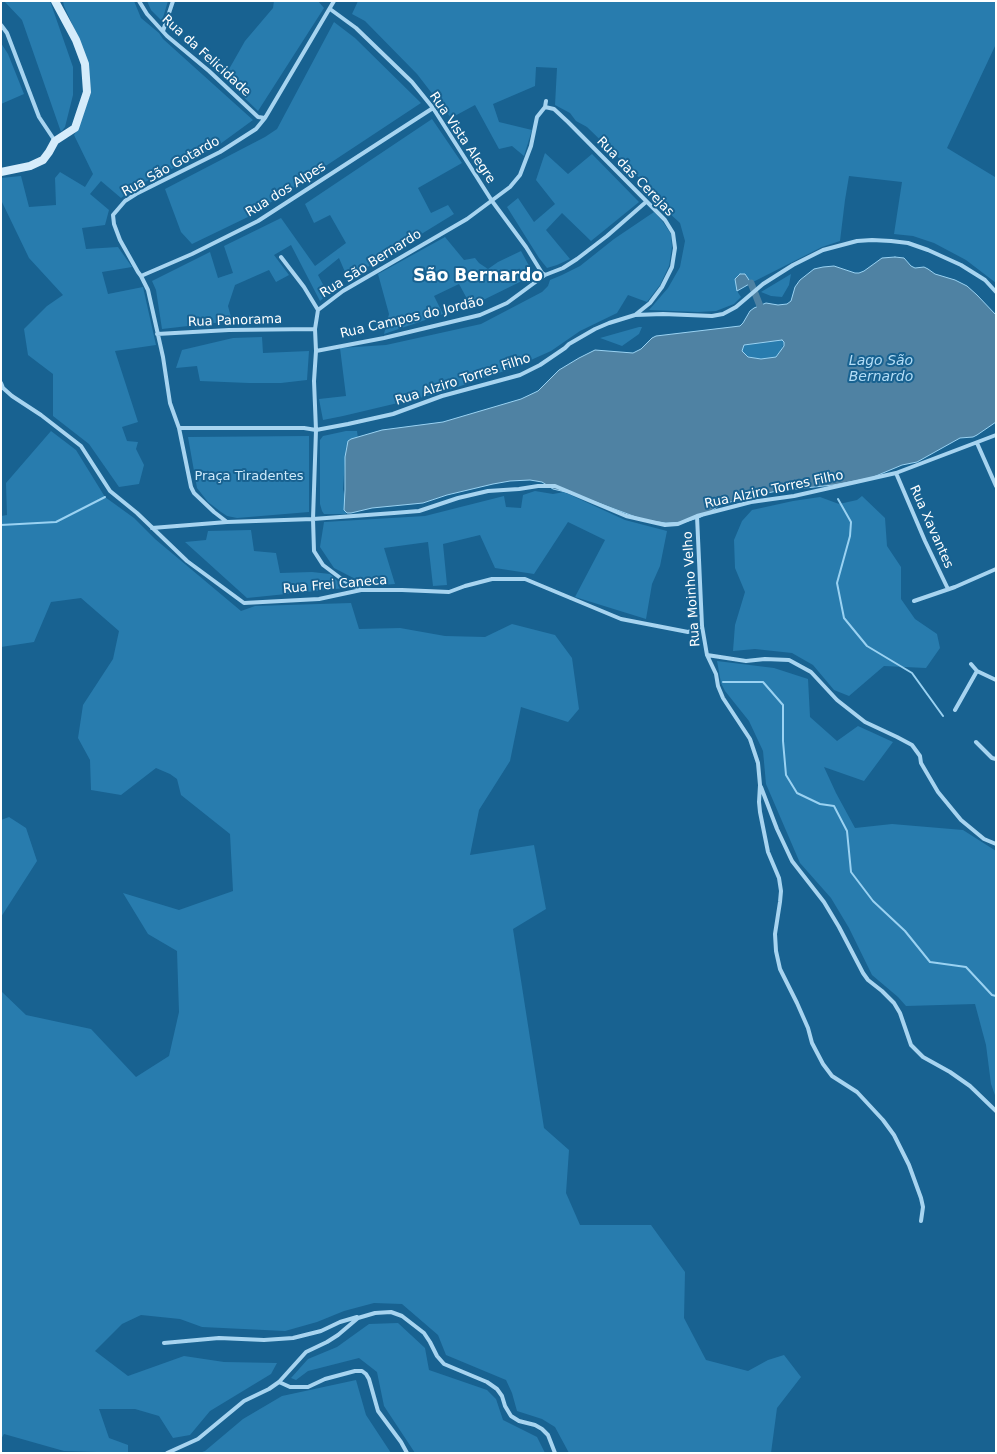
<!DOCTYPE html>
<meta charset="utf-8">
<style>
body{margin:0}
#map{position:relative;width:997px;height:1454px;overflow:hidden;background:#186291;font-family:"DejaVu Sans",sans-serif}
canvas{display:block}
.frame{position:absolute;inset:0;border:2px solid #fff;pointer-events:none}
</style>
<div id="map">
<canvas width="997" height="1454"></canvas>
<div class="frame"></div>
</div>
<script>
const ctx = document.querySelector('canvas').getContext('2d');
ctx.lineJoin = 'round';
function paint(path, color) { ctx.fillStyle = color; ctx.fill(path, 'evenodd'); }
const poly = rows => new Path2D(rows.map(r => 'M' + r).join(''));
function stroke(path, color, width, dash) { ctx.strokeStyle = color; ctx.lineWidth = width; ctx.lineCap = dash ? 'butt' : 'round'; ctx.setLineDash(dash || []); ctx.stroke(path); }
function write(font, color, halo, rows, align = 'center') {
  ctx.font = font + ' "DejaVu Sans",sans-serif'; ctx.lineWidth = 4; ctx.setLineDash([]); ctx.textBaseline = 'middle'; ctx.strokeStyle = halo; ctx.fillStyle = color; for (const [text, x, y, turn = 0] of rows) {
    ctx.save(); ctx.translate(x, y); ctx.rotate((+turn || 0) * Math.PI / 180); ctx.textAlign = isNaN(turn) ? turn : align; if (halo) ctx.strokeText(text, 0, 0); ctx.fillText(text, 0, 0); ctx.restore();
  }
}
paint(poly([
 [4,1,50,1,73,67,73,95,65,127,61,132,22,20],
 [63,1,134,1,141,18,159,33,163,39,253,120,216,147,139,185,121,198,101,181,90,194,109,210,105,225,82,228,86,249,118,247,132,267,102,272,108,294,143,287,156,345,115,351,138,422,122,427,127,441,138,442,136,449,144,465,139,484,119,487,89,444,53,416,53,374,28,355,24,329,47,306,63,295,29,258,1,200,1,178,21,176,29,207,56,205,55,178,60,172,85,187,93,174,74,135,77,130,91,93,78,37,64,6],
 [147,1,168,1,162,21,151,10],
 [274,1,318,1,324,8,258,111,224,78,245,41,273,8],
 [358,1,996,1,996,44,947,148,995,177,996,283,966,260,934,243,913,236,894,234,902,182,849,176,845,200,840,241,822,247,751,283,745,274,737,291,741,297,734,304,716,311,698,312,649,310,668,288,680,267,685,241,680,223,668,212,659,197,587,127,576,121,570,113,555,105,557,68,536,67,535,86,493,104,499,122,532,130,524,156,512,146,499,149,475,105,451,118,417,74,365,21,352,14],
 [334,22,355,38,421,103,250,216,192,244,181,232,165,189,265,137,277,129],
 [1,43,8,54,24,94,1,104],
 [432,119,462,163,418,188,431,213,448,205,454,214,348,279,339,258,318,275,328,294,320,301,291,245,274,255,289,275,276,282,269,270,235,285,228,306,232,321,162,329,156,290,152,281,210,252,218,278,233,273,224,246,281,218,315,266,346,243,330,215,314,223,305,204],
 [545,153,568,174,592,154,639,202,591,241,562,213,546,230,570,259,557,265,547,268,539,258,507,207,518,198,534,222,555,204,536,180],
 [654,212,663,222,671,234,672,247,669,266,660,285,647,302,628,295,617,313,580,331,551,351,513,368,440,393,343,416,323,420,319,399,346,396,340,348,386,345,481,324,542,292,548,286,550,280,562,275,580,266,614,239],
 [445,237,464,260,475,258,479,263,488,269,498,262,521,251,534,275,471,306,459,284,434,296,443,314,384,334,389,314,378,274],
 [791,274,789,285,782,297,771,296,761,292],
 [639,327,642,327,639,334,622,346,600,338],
 [262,337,263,353,309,351,307,380,281,383,249,383,200,381,197,366,176,368,182,350,233,338],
 [777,340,782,340,784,342,780,354,776,357,761,359,748,357,742,351,744,345],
 [51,431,76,450,105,497,134,518,155,539,241,611,255,606,351,603,359,629,400,628,445,636,485,637,512,624,555,635,572,658,579,709,568,722,521,707,510,761,479,810,470,855,534,845,546,909,513,929,544,1128,569,1150,566,1193,580,1225,651,1225,685,1272,684,1318,706,1360,748,1371,768,1360,784,1355,801,1377,777,1408,771,1453,569,1453,555,1427,542,1419,517,1411,512,1393,506,1380,446,1355,438,1335,402,1304,374,1303,344,1311,317,1322,285,1331,202,1327,180,1319,141,1315,122,1324,95,1351,128,1376,184,1356,224,1362,277,1363,271,1374,210,1411,190,1435,173,1438,159,1416,135,1409,99,1409,109,1438,128,1445,128,1453,64,1451,4,1434,1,1439,1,991,26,1015,91,1029,136,1077,169,1056,179,1012,177,951,148,934,123,893,179,910,233,891,230,834,181,795,177,779,170,774,156,768,121,795,91,790,90,760,78,738,83,705,113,659,119,631,81,598,51,602,34,642,1,647,1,516,7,515,6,483],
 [346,431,357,431,358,439,346,447,343,489,346,504,346,514,324,514,322,511,320,504,320,440,323,436],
 [309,436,309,512,237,518,227,516,221,512,208,502,197,488,188,437],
 [535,491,553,494,564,492,625,520,667,531,660,566,652,584,646,619,575,597,605,540,568,522,534,574,495,568,480,535,443,544,447,585,433,586,428,542,384,548,395,584,369,586,334,568,320,547,324,522,425,516,504,496,506,507,521,508,523,495],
 [862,496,885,518,887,546,901,567,901,599,915,619,937,634,940,648,926,668,884,666,849,696,834,690,813,665,792,653,755,649,733,651,735,625,745,592,735,568,734,540,742,521,752,510,793,501,820,497,839,504,857,500],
 [251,530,254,551,276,553,280,573,312,572,330,574,345,588,247,598,185,542,206,540,208,531],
 [717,661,774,668,808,679,810,717,837,741,858,726,893,742,864,781,824,767,836,793,855,828,892,824,963,830,996,851,996,1098,991,1084,986,1045,975,1004,906,1006,898,997,872,975,849,928,831,898,800,863,766,784,763,751,749,721,725,691,721,683],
 [9,817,26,828,37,861,1,917,1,820],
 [398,1323,425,1348,429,1370,487,1390,496,1399,503,1420,537,1437,545,1453,415,1453,384,1406,377,1372,359,1358,308,1371,296,1380,291,1378,308,1359,337,1347,369,1324],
 [356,1380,366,1415,391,1453,199,1453,205,1451,243,1419,282,1396]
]), '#287cae');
const water = poly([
 [895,257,904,258,911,266,915,268,924,267,928,269,935,274,955,280,967,286,977,295,996,315,996,422,977,435,973,437,960,438,917,462,902,465,871,478,833,485,777,491,739,499,719,506,701,517,685,522,666,523,644,520,574,494,553,489,542,482,530,480,510,481,493,484,447,495,423,503,372,508,351,513,347,513,344,510,345,490,345,457,348,441,351,439,382,430,443,422,521,399,538,391,559,370,579,358,595,350,633,353,641,349,652,338,656,336,740,326,743,323,750,311,754,308,766,303,778,305,787,304,791,301,795,287,800,280,814,269,823,267,834,266,855,273,859,273,864,271,882,258,895,257],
 [782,340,784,342,784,346,776,357,761,359,748,357,742,351,744,345,782,340],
 [740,274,745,274,751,283,737,291,735,279,740,274]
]);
paint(water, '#4f82a3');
stroke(water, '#9ad2f2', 1);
stroke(poly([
 [838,499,851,522,850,536,837,583,844,618,867,646,912,673,943,716],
 [1,525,56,522,105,497],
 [723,682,763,682,783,705,783,741,786,775,797,793,820,804,834,806,847,831,851,872,873,901,905,931,930,962,966,967,992,995,996,996]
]), '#9ad2f2', 2);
stroke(poly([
 [751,283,760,306]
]), '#4f82a3', 7);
stroke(poly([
 [139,1,147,14,167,36,209,71,258,117,265,118],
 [330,9,356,28,412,82,433,108,492,201,526,247,542,273,545,275],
 [1,25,7,33,39,117,55,141],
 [163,31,173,1],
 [545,107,554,109,568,122,665,220,673,233,675,248,672,267,662,287,650,303,635,315],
 [281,257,304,287,318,310],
 [141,276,192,254,258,221,433,108],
 [157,334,229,330,315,329],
 [316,351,384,338,480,315,507,303,545,275,563,268,577,259,607,236,646,202],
 [1,383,3,388,12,396,41,415,81,446,110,491,137,513,187,561,244,603,319,599,361,590,402,590,449,592,465,586,492,579,525,579,621,619,688,632,702,626],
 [179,428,304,428,316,430,348,424,393,414,442,396,520,375,540,365,565,348,569,344,595,329,609,323,635,315,663,314,712,316,723,314,736,307,763,284,793,265,823,250,857,241,872,240,891,241,908,243,928,250,961,265,985,280,996,292],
 [977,443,996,486],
 [896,473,925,541,948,589],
 [697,516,702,626,707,655,716,674,718,686,723,698,750,739,758,763,760,785,759,802,760,812,768,852,779,878,781,891,780,902,775,934,776,951,780,969,797,1003,808,1028,812,1043,823,1064,832,1076,857,1092,883,1120,894,1135,909,1165,921,1198,923,1207,921,1221],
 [227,522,214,512,194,493,191,487,179,428,170,403,163,357,148,290,141,276,138,272,120,240,114,224,113,215,125,201,136,194,220,152,256,129,265,118,334,1],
 [152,528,227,522,313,519,394,513,419,511,458,498,488,491,519,489,538,486,555,486,626,516,665,525,678,524,697,516,751,502,794,496,896,473,996,435],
 [361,590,343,580,323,565,314,551,313,519,316,430,314,381,316,351,315,329,318,310,343,291,467,219,510,187,520,175,531,146,537,117,545,107,546,101],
 [914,601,955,587,996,569],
 [707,655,746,661,765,659,789,660,811,672,837,700,865,722,897,737,912,745,920,756,921,763,938,792,961,820,984,839,996,844],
 [971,664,977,671,996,680],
 [955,710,977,671],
 [976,742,992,758,996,759],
 [761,787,777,829,792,861,824,902,839,927,863,973,868,980,882,991,894,1003,900,1013,911,1045,923,1057,950,1072,970,1086,996,1111],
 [164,1343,219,1338,264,1340,293,1338,321,1331,340,1322,357,1317],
 [279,1382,290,1387,308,1387,325,1379,355,1371,362,1371,366,1374,369,1379,378,1411,401,1442,407,1453],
 [167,1453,198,1439,244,1401,269,1389,279,1382,306,1352,327,1342,338,1335,358,1318,375,1313,391,1312,402,1316,424,1333,430,1342,437,1356,444,1364,487,1382,497,1389,502,1396,505,1406,511,1416,519,1421,535,1425,542,1429,548,1435,555,1453]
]), '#a7d4f0', 4);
stroke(poly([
 [1,172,30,166,43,160,49,152,55,141,75,128,87,92,85,64,76,40,55,1]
]), '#d5ecfb', 8);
write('13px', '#fff', '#186291', [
 ["Rua da Felicidade",206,56,42],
 ["Rua Vista Alegre",462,138,56],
 ["Rua São Gotardo",171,167,-29],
 ["Rua das Cerejas",635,177,46],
 ["Rua dos Alpes",286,190,-32],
 ["Rua São Bernardo",371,264,-32],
 ["Rua Campos do Jordão",412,318,-13],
 ["Rua Panorama",235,321,-2],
 ["Rua Alziro Torres Filho",463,380,-18],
 ["Rua Alziro Torres Filho",774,490,-12],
 ["Rua Xavantes",931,527,66],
 ["Rua Frei Caneca",335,585,-5],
 ["Rua Moinho Velho",692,589,-94]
]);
write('13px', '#ceeafb', '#186291', [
 ["Praça Tiradentes",249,477]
]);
write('italic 14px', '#b3ddf6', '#186291', [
 ["Lago São",881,361],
 ["Bernardo",881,377]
]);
write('bold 17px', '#fff', '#186291', [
 ["São Bernardo",478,277]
]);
</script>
